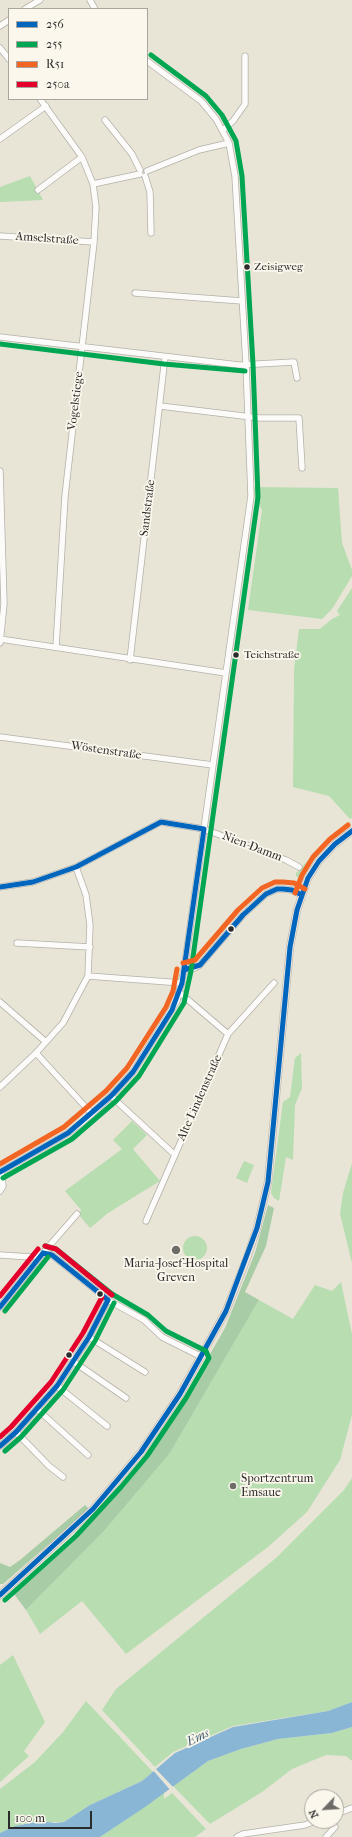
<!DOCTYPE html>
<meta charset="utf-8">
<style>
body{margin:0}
#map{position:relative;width:352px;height:1837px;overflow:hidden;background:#e8e5d7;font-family:"IM FELL French Canon",serif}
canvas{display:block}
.legend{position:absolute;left:8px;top:8px;width:140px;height:92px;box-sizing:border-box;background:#fbf7ec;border:1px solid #a8a59f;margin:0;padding:5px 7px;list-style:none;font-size:12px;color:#2b2b2b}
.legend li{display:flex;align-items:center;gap:8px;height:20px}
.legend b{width:20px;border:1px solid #a8a59f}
.north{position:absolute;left:304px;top:1789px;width:40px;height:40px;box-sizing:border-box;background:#fbf7ec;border:1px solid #a8a59f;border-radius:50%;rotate:245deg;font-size:11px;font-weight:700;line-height:16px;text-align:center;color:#2b2b2b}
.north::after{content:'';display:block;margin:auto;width:14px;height:18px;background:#6d6c67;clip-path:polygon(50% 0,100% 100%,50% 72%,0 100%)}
.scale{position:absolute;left:8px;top:1811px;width:84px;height:18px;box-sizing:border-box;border:2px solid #2b2b2b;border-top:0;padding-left:5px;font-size:12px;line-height:14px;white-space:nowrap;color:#2b2b2b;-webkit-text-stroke:3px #fbf7ec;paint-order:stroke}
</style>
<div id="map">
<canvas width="352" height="1837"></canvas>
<ul class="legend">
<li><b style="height:5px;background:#0065bd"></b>256</li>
<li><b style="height:5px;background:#00a651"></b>255</li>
<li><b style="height:5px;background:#f26522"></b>R51</li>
<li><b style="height:5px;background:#e4002b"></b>250a</li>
</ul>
<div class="north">N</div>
<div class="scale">100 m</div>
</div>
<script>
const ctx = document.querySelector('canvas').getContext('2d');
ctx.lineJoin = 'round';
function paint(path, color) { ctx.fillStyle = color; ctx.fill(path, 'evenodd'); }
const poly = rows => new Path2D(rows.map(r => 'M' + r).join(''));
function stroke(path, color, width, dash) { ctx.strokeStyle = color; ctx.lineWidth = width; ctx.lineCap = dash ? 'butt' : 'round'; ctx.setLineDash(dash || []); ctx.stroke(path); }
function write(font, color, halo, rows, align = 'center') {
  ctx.font = font + ' "IM FELL French Canon",serif'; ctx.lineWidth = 3.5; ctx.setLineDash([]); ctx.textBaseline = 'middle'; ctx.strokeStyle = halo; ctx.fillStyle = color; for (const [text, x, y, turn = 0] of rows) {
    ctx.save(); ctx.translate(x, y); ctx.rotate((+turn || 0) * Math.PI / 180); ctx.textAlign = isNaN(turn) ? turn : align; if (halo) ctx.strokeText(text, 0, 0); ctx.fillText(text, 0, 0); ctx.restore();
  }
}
paint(poly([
 [30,176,43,200,0,202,0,187],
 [253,487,338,488,342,543,352,570,352,576,332,609,322,619,248,610,262,510,253,496],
 [352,588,352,818,350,819,329,796,293,787,294,670,299,629,320,629,332,619,340,615,337,611],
 [320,848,321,849,301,879,296,876,296,873],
 [301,1053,302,1088,295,1105,293,1160,286,1157,279,1201,274,1198,271,1193,283,1102,290,1097,295,1058],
 [132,1121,147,1135,133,1149,160,1181,108,1213,90,1228,79,1215,81,1210,65,1191,122,1149,113,1140],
 [244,1161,254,1165,247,1183,236,1178],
 [352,1163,352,1263,340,1214,343,1193],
 '183 1248a12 12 0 1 1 24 0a12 12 0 1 1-24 0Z',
 [341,1282,352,1334,352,1415,340,1460,307,1512,268,1547,126,1654,82,1601,40,1634,26,1610,105,1530,170,1453,259,1300,293,1319,315,1285,332,1291],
 [352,1478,352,1702,328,1711,233,1726,173,1752,155,1767,102,1710,116,1689,276,1558,344,1490],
 [13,1655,45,1722,24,1751,29,1756,0,1782,0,1665],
 [86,1701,153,1772,142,1781,90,1805,64,1822,32,1822,15,1826,0,1833,0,1789,35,1762,63,1732],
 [352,1727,352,1761,346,1756,326,1755,292,1769,262,1792,210,1824,173,1786,208,1761,241,1749,278,1739,332,1733],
 [164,1793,164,1799,172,1793,206,1829,195,1837,100,1837]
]), '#b7ddb1');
paint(poly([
 [268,1205,274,1208,266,1246,245,1292,259,1300,170,1453,105,1530,26,1610,14,1594,51,1561,122,1486,142,1462,186,1396,225,1328,255,1253],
 [85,1505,89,1509,3,1584,0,1584,0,1563,10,1567,20,1560]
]), '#a8cca5');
paint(poly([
 [352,1702,352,1727,332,1733,278,1739,241,1749,208,1761,145,1807,100,1837,0,1837,0,1833,15,1826,41,1821,55,1823,64,1822,90,1805,142,1781,175,1753,233,1727,328,1711]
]), '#8ab6d6');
paint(poly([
 [154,1767,173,1787,175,1787,171,1791,152,1769]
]), '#e8e5d7');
const minor = poly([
 [90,0,95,9],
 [25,9,40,0],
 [0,26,9,20],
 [0,48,9,59],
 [40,99,82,157,93,184,96,207,94,242,65,496,56,647],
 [105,120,132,154,140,170],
 [223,130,233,121,245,104,245,56],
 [0,139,46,106],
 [147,171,199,150,229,143],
 [145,176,150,192,151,233],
 [93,184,140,174],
 [38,190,82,157],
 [0,236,94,242],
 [135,293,242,301],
 [0,337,239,365,294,362,297,378],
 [160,406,260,418,299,418,302,468],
 [0,471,4,604,0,643],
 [0,639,226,673],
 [130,660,165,357],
 [0,737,213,765],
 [0,887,33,882,76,867,161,822,204,829,286,860,299,867],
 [17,943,90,947],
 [184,970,195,968,200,965,243,915,266,894,277,889,283,889,292,890,302,895],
 [88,976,182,983],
 [180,993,228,1034],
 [0,1002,46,1042],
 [36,1053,92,1114],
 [0,1087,36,1053,63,1023,88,976,90,925,86,895,76,867],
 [111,1096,175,1155],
 [0,1172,68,1133,85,1120,111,1096,133,1072,177,1001,184,970,251,496,246,364,235,176,229,143,216,119,201,101,147,61],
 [0,1191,3,1186,1,1172],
 [146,1221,228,1034,274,983],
 [43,1253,52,1255,108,1300,144,1320,162,1337,202,1357],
 [0,1255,31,1257,43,1253,77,1214],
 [0,1307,43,1253],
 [89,1337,145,1372],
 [74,1362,126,1398],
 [57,1386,107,1426],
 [37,1409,88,1455],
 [16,1432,49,1466,63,1477],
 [0,1446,16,1432,57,1386,89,1337,108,1300],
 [336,1814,352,1808],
 [237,1837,243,1834,305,1825,315,1821],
 [326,1837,335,1827]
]);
const major = poly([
 [0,1595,93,1509,141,1452,180,1394,226,1311,247,1258,257,1228,268,1182,290,947,297,910,308,878,319,861,335,844,352,831]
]);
stroke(minor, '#b3b1a9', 7);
stroke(major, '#b3b1a9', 8);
stroke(minor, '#fcfbf9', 5.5);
stroke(major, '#eee6de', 7);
stroke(poly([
 [0,887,33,882,76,867,161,822,204,829],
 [184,970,200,965,243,915,266,894,277,889,283,889,292,890,302,895],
 [0,1172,68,1133,111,1096,133,1072,172,1010,182,983,204,829],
 [43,1253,52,1255,108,1300],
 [0,1307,43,1253],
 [0,1446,16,1432,57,1386,89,1337,108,1300],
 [0,1595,93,1509,141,1452,180,1394,226,1311,257,1228,268,1182,290,947,297,910,308,878,319,861,335,844,352,831]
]), '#0065bd', 5);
stroke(poly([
 [0,344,164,364,245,371],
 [3,1178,72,1139,116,1101,139,1076,184,1003,191,971,258,497,253,364,242,176,236,141,222,115,206,96,151,55],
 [5,1311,48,1257],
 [5,1451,21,1437,63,1390,95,1341,114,1303],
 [5,1600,76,1536,121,1487,147,1456,186,1398,209,1358,206,1351,166,1331,148,1315,112,1294,56,1249,45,1246]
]), '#00a651', 5);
stroke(poly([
 [295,893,302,875,313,857,330,839,348,825],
 [183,963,195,960,238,910,262,888,275,882,283,882,294,883,305,889],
 [0,1164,64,1127,106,1091,127,1068,166,1007,173,991,177,969]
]), '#f26522', 5);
stroke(poly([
 [45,1246,56,1249,112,1295],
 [0,1296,38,1249],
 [0,1437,11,1427,51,1382,83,1333,102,1297]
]), '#e4002b', 5);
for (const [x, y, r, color] of [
 [247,267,3.5,"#2b2b2b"],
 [236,655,3.5,"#2b2b2b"],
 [231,929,3.5,"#2b2b2b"],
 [176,1250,5,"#6d6c67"],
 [100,1294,3.5,"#2b2b2b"],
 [69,1355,3.5,"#2b2b2b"],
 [233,1486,4,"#6d6c67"]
]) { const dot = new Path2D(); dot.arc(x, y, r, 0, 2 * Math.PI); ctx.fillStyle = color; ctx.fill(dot); stroke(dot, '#fbf7ec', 1.5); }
write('11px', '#2b2b2b', '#fbf7ec', [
 ["Zeisigweg",254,267],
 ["Teichstraße",244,655]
], 'left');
write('12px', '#2b2b2b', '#fbf7ec', [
 ["Amselstraße",47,239,4],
 ["Vogelstiege",76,401,-83],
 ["Sandstraße",148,508,-83],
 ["Wöstenstraße",106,751,8],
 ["Nien-Damm",252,847,21],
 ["Alte Lindenstraße",200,1098,-66]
]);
write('12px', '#2b2b2b', '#fbf7ec', [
 ["Maria-Josef-Hospital",176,1264],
 ["Greven",176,1278],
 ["Sportzentrum",241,1479,"left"],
 ["Emsaue",241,1493,"left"]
]);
write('italic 13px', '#415b6f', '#fbf7ec', [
 ["Ems",198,1738,-26]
]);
</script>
